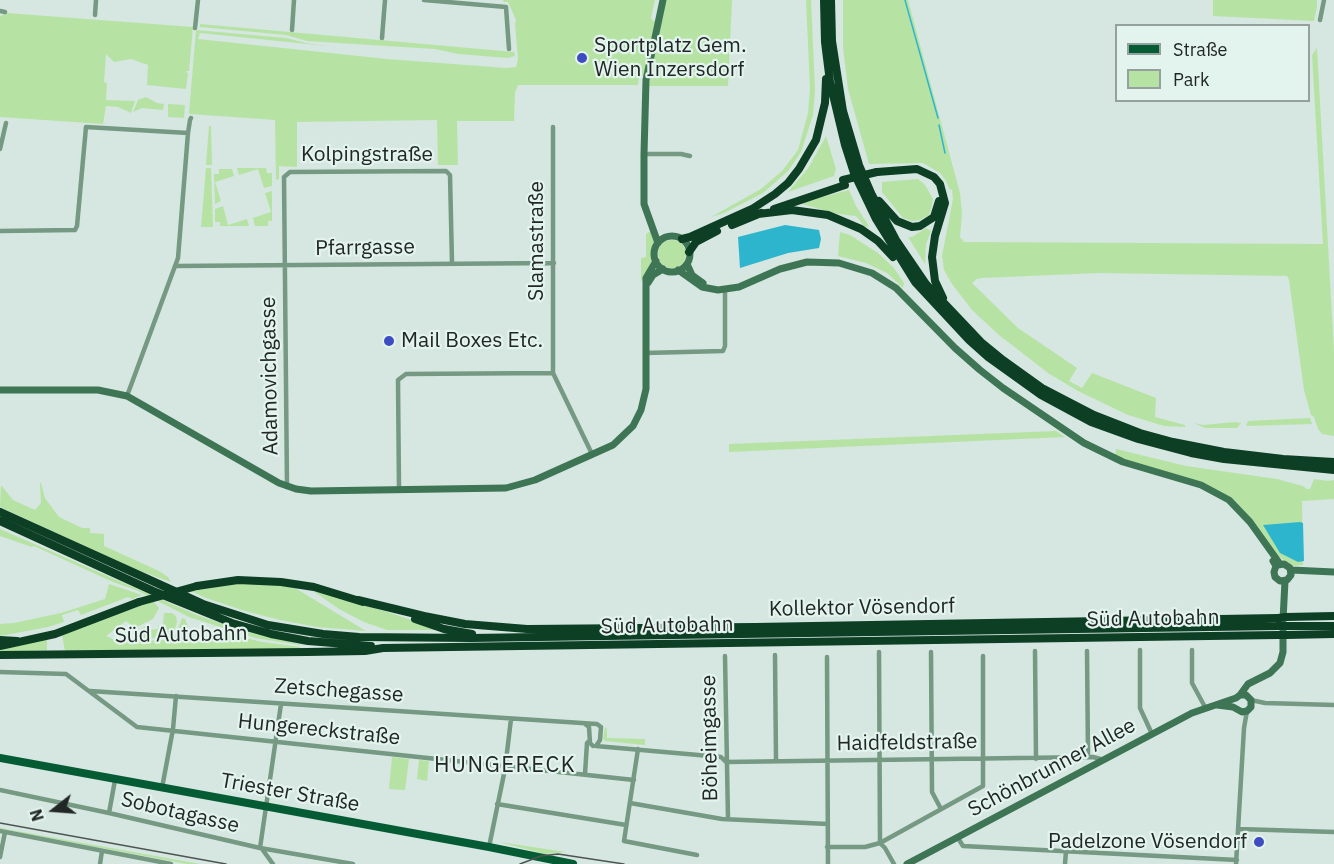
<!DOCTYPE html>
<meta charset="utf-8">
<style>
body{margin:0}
#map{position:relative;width:1334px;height:864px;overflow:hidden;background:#d6e6e1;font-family:"IBM Plex Sans",sans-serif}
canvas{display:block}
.legend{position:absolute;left:1115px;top:24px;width:195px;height:78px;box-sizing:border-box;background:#e3f3ee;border:2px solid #95a19e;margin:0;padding:8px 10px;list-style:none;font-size:18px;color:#212725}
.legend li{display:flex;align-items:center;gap:12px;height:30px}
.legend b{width:30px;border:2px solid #95a19e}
.north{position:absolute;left:24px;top:780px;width:60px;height:60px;-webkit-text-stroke:4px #e3f3ee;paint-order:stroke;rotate:253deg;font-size:16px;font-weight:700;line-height:24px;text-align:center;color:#212725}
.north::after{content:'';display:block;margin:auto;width:21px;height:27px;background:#212725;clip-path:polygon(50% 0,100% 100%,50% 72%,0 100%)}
</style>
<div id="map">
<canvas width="1334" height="864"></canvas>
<ul class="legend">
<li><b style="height:8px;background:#045b34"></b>Straße</li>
<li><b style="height:16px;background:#b6e3a4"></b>Park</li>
</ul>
<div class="north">N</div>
</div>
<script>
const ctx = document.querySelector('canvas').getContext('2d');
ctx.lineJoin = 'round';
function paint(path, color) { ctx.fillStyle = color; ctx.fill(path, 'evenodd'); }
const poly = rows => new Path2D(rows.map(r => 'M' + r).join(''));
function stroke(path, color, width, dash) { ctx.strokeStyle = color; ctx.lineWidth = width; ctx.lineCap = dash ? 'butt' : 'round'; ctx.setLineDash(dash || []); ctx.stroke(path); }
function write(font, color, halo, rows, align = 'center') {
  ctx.font = font + ' "IBM Plex Sans",sans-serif'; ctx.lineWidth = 4.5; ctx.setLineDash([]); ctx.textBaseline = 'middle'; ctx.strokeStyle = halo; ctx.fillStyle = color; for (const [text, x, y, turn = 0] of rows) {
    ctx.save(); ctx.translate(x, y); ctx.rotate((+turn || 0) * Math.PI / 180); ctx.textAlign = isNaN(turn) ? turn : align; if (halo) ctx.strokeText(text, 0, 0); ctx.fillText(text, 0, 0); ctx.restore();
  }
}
paint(poly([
 [503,0,655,0,651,18,653,21,657,20,644,75,639,78,638,85,518,85,515,93,514,121,457,121,458,165,438,165,437,120,297,122,297,167,279,166,279,179,276,180,275,120,190,114,189,113,196,30,286,38,306,43,327,46,200,33,198,39,387,59,506,68,516,67,518,59,515,24,516,20,508,2,504,2],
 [666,0,732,0,728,86,649,86,650,72],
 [806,0,811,0,815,90,813,115,801,152,788,171,763,193,724,213,711,217,761,189,782,171,798,150,808,113,810,89],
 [843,0,908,0,960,193,962,213,960,237,964,242,1323,244,1312,55,1317,48,1334,352,1334,436,1322,434,1318,429,1314,417,1311,415,1304,390,1289,280,1287,276,1100,273,982,278,977,279,972,283,1018,328,1077,368,1069,381,1082,388,1092,373,1156,398,1155,417,1185,425,1185,427,1164,426,1128,415,1078,391,1048,373,999,335,972,310,952,284,944,270,942,256,953,199,952,189,950,190,946,181,940,173,923,163,869,164,848,89,843,47],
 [1213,0,1317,0,1317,7,1314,21,1213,16],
 [7,13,193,27,189,71,186,71,188,74,186,89,147,85,148,65,131,59,114,62,106,54,104,82,107,83,106,100,135,101,131,113,118,107,106,106,103,124,0,117,0,16],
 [200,24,514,52,515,56,508,58,458,54,435,49,307,41,286,35,200,27],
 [146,97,157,103,164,104,163,110,142,108,133,112,138,100],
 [168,104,185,105,184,118,168,117],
 [209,126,211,126,212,165,206,165],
 [826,136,836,169,834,176,788,192,809,167],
 [206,168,211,168,213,227,201,227],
 [237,168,266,168,267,173,272,173,272,186,264,188,258,169,239,175],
 [219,169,232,169,234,176,215,182,221,201,215,204,214,174,219,174],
 [918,179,925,185,933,199,932,205,929,215,920,220,912,221,903,218,882,192,882,182],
 [849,190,856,206,869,226,865,227,856,216,838,214,802,204,807,201],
 [272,191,272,221,268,221,268,226,255,226,253,218,271,212,265,193],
 [223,206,228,225,247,219,249,226,220,226,220,222,215,222,215,209],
 [926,228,931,231,926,244,925,264,908,237,912,237],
 [649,232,651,232,654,242,651,249,652,260,643,280,641,281,641,258,646,257,646,234],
 [840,232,850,235,878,253,894,268,904,283,903,288,887,273,866,263,838,256],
 '658 254a14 14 0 1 1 28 0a14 14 0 1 1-28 0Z',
 [1310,418,1312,424,1246,426,1248,421],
 [1235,422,1241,423,1237,428,1205,428,1194,423,1203,425],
 [1056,431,1065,437,729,452,729,444],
 [1116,449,1186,466,1277,479,1303,486,1307,489,1310,489,1314,479,1328,481,1334,480,1334,499,1302,501,1303,565,1294,566,1276,555,1255,523,1234,500,1115,456],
 [40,483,41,483,45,498,59,517,82,528,90,528,90,533,104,534,104,546,159,571,168,577,171,582,132,568,0,507,1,485,13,500,35,510,41,503],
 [0,529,197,615,243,631,307,646,255,638,189,617,136,590,113,582,34,546,32,547,0,536],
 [240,583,282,585,295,588,366,631,317,627,280,620,245,611,206,598,191,591],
 [109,584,142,595,132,599,128,597,81,615,78,610,62,615,64,622,48,627,0,636,0,624,14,623,61,613,105,599],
 [313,591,360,603,442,630,387,630,364,622,339,609],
 [153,601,159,608,153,619,135,628,126,621,106,636,118,641,170,640,177,632,182,618,185,619,190,632,197,642,207,642,214,630,262,642,300,647,300,649,65,651,62,635],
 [164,613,172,613,176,616,177,622,174,632,171,636,166,638,162,635],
 [158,623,160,631,157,637,150,639,141,638,139,631,142,628,150,624,150,630,158,629],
 [47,639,47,650,0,652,0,649],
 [605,727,607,729,607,738,645,739,645,745,605,741,603,738],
 [392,757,409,759,405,790,389,789],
 [419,760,429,761,427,781,417,779],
 [0,828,28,833,200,864,187,864,0,829],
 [499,842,559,851,566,852,545,854]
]), '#b6e3a4');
paint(poly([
 [785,225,819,230,821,239,819,248,788,253,740,268,738,237],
 [1300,522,1303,523,1304,561,1298,562,1280,553,1263,525]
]), '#2eb5ce');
stroke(poly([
 [905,0,938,118],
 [939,125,945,153]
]), '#2eb5ce', 1.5);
stroke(poly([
 [424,0,506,7,509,49],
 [0,11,5,12],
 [95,15,96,0],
 [1320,20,1324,0],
 [195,28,198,0],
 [292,30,294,0],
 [382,38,385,0],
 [553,127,553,373,592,454],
 [0,149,6,123],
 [644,154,681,154,690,156],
 [0,231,75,230,77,226,86,127,188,133],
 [176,266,554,263],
 [645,353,723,351,725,346,725,290],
 [127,396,178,258,188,133,190,120,191,118],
 [287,487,284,177,290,172,446,171,450,175,452,263],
 [399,490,398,380,406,374,553,373],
 [1140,650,1140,708,1152,734],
 [1192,650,1192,683,1205,707],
 [1035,651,1036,759],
 [1087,651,1088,757],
 [879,652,880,843,885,848,894,864],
 [931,652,932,792,941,809],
 [775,655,776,760],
 [725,656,728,819],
 [827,657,828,864],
 [0,672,66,674,137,727,634,780],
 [90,691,597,724,601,727,600,740,596,746],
 [1251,700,1265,703,1334,705],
 [585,724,589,727,590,743,593,746],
 [596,746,721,757,726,762,1093,757,1104,760],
 [638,749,624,841,697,855],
 [585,774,587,743,589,741],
 [162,788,173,729,176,696],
 [0,790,109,813,260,848,353,864],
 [630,803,722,819,828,824],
 [497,804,626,825],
 [109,813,115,780],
 [1239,829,1334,832],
 [0,831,171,864],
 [958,838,963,846,1237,860],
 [489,847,505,769,511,719],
 [827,847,865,847,880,843,983,786,983,656],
 [260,848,281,704],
 [262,849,273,864],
 [0,857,5,832],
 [100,864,102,851],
 [1065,864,1066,851],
 [1236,864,1244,728,1247,711]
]), '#759982', 4.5);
stroke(poly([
 '654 254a18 18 0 1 1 36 0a18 18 0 1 1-36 0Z',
 [658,243,644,204,644,154,646,80,663,0],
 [687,264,692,275,703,283],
 [678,270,702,287,718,290,739,287,780,269,807,262,839,263,872,273,896,288,955,348,980,370,1003,388,1084,443,1123,462,1201,485,1229,500,1250,522,1280,564],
 [648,283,653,275,663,269],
 [0,390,98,390,127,396,279,483,296,489,311,491,506,488,535,480,613,445,633,426,641,410,646,389,646,278,656,261],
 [1273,561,1276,566,1274,572,1275,577,1280,581,1287,580,1291,575,1290,568,1284,564,1278,565],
 [1291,570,1334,572],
 [1283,620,1285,581],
 [1217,705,1233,707,1242,712,1247,711,1251,707,1251,700,1246,695,1240,695],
 [907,864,1192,713,1236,698,1240,695,1248,684,1270,673,1280,663,1283,652,1283,631]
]), '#3e7554', 7);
stroke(poly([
 [0,758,489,847,573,864]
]), '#045b34', 8);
stroke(poly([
 [824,0,825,42,830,82,845,145,854,173,876,219,915,282,969,340,988,357,1041,395,1091,422,1138,439,1191,453,1224,459,1334,470],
 [831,0,832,41,843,111,859,165,872,195,896,240,926,284,981,342,1003,360,1042,388,1067,401,1094,415,1140,433,1173,442,1224,452,1283,459,1334,462],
 [877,172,917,169,934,177,940,184,945,203,935,236,932,257,935,281,943,298],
 [879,201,897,221,912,227,920,226,934,217,939,201],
 [774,209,845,185],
 [758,214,792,210,828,215,861,229,878,241,893,257],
 [732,225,761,213],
 [682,239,690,237,752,209,775,194,788,183,799,169,816,140,825,103,826,79],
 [689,252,696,242,717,231],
 [0,512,203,604,268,625,323,634,359,637,471,638,1278,626],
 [0,521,153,591,232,623,271,634,308,641,371,646],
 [197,586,238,580,281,582,314,587,363,602],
 [358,600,424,616,465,624,527,629,755,627,1278,618],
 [1286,617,1334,616],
 [415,619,444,629,472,634],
 [1286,626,1334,626],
 [1286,635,1334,634],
 [0,640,17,641],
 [0,646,55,634,139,602],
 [0,655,307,652,365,651,383,648,1278,635]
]), '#0d3f25', 8);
stroke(poly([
 [0,823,226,864],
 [520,864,541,856,558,854,624,864]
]), '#4d5552', 1.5);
stroke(poly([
 [843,180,877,172],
 [139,602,197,586],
 [1278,618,1286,617],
 [1278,626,1286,626],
 [1278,635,1286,635]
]), '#0d3f25', 8);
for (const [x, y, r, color] of [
 [582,58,6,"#3d4cc0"],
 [389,341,6,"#3d4cc0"],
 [1259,842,6,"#3d4cc0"]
]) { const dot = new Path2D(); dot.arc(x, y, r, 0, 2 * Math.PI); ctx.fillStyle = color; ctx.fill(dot); stroke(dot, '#e3f3ee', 2); }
write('21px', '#212725', '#e3f3ee', [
 ["Sportplatz Gem.",594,46],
 ["Wien Inzersdorf",594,70],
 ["Mail Boxes Etc.",401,341],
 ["Padelzone Vösendorf",1247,842,"right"]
], 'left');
write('21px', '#212725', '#e3f3ee', [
 ["Kolpingstraße",367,155],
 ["Slamastraße",537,241,-90],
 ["Pfarrgasse",365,248,-1],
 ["Adamovichgasse",270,376,-91],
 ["Kollektor Vösendorf",862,608,-1],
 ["Süd Autobahn",1153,619,-1],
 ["Süd Autobahn",667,626,-1],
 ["Süd Autobahn",181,635,-1],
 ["Zetschegasse",339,691,4],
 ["Hungereckstraße",319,730,6],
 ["Böheimgasse",710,738,-91],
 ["Haidfeldstraße",907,743,-1],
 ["Schönbrunner Allee",1052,768,-28],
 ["Triester Straße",290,793,10],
 ["Sobotagasse",180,813,13]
]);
ctx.letterSpacing = '1.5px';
write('22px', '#212725', '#e3f3ee', [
 ["HUNGERECK",505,766]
]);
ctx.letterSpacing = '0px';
</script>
